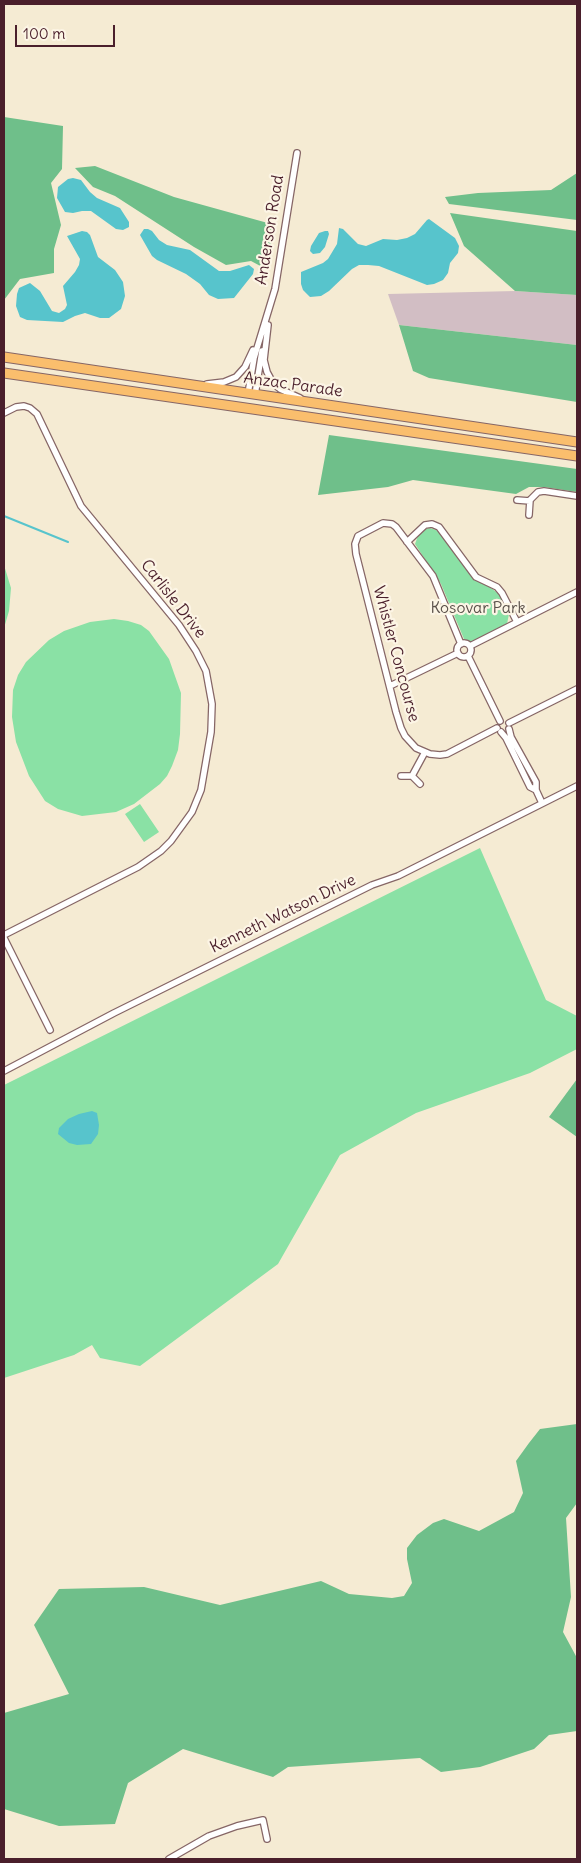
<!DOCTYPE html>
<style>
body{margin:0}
#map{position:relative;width:581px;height:1863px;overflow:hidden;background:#f5ebd3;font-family:Delius,sans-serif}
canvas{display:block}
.frame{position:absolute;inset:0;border:5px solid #4a1f2b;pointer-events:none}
.scale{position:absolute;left:15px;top:25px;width:100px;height:22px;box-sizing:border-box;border:2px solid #4a1f2b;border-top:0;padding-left:6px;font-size:15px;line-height:18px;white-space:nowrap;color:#4a1f2b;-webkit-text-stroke:4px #fcf5e5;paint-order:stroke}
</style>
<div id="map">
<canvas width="581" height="1863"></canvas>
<div class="frame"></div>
<div class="scale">100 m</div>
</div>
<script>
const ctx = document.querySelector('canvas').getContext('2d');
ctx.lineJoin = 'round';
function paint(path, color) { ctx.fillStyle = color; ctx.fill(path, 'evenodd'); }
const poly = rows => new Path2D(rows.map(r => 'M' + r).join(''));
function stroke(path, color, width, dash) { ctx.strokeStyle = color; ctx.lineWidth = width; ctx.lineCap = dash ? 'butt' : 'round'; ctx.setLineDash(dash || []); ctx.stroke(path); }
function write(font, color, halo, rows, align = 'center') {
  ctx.font = font + ' Delius,sans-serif'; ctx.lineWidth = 4.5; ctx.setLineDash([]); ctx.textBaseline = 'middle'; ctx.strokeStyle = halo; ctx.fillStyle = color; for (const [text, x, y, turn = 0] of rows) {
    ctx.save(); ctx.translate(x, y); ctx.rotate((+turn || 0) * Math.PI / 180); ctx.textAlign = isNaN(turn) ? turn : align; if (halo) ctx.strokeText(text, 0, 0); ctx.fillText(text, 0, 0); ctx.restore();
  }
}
paint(poly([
 [515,291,577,295,577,345,399,325,388,294]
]), '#d2bec4');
paint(poly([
 [430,528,436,530,440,533,471,573,499,594,509,614,507,624,472,642,464,639,441,584,415,544,419,533,425,529],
 [4,565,11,588,9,611,4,628],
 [114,619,128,621,141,625,149,631,169,659,181,693,180,734,178,750,172,766,167,776,160,784,134,804,116,812,82,816,58,809,45,801,29,776,16,742,12,717,13,690,18,675,26,662,49,640,64,631,90,622],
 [140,804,159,832,144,842,125,814],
 [480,848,546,1000,577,1016,577,1049,530,1073,416,1113,340,1155,278,1264,140,1366,100,1358,92,1345,74,1355,4,1378,4,1085]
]), '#8ae1a5');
paint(poly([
 [4,117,63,126,62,169,51,183,61,225,54,249,54,273,20,279,4,300],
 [95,166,174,197,275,225,266,269,251,261,226,265,194,247,115,196,93,187,75,168],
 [577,173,577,220,449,204,445,197,478,193,551,190],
 [450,213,577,231,577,295,515,291,464,246],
 [399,325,577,345,577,402,429,378,413,371],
 [329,435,577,469,577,492,544,487,529,487,516,494,413,480,388,487,318,495],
 [577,1079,577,1137,549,1117],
 [577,1424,577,1503,566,1518,571,1597,563,1632,577,1658,577,1731,549,1735,534,1749,480,1767,441,1772,420,1758,288,1767,273,1777,183,1749,128,1783,115,1824,59,1826,4,1809,4,1713,69,1694,34,1625,59,1589,144,1587,220,1605,321,1581,349,1594,392,1598,404,1596,412,1583,407,1559,407,1548,417,1535,433,1523,444,1519,479,1531,514,1512,523,1493,516,1461,529,1443,540,1429]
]), '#6fbf8a');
paint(poly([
 [73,178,81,180,90,192,97,198,120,208,129,222,129,227,123,230,116,229,91,211,82,211,73,213,65,212,57,198,58,187,68,179],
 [429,219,455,238,459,246,458,253,450,263,448,273,443,280,434,284,427,285,379,266,368,265,359,265,352,269,329,291,321,296,310,297,303,290,301,284,301,272,323,263,328,259,337,244,339,228,343,229,358,244,366,246,383,239,397,240,407,238,415,234,427,220],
 [144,229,148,229,152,231,159,240,167,245,190,250,219,271,230,271,249,265,254,269,253,274,234,298,218,299,209,295,200,284,186,274,157,260,152,256,140,235],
 [82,231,87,232,90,235,98,257,115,270,123,282,125,296,121,309,109,318,100,318,85,313,75,316,63,322,27,320,20,317,16,306,17,294,19,288,30,283,40,291,52,311,59,313,65,309,67,305,63,286,75,272,79,265,80,259,67,236],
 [325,231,328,231,329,234,325,247,320,253,313,254,310,251,311,246,319,233],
 [92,1111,97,1113,99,1125,98,1134,91,1144,77,1145,69,1143,58,1134,59,1128,68,1119,79,1114]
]), '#57c4cc');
stroke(poly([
 [4,516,68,542]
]), '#57c4cc', 2);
const minor = poly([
 [268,325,264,360,267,372,273,383,280,389,300,398],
 [207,384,224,382,236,377,245,367,253,350],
 [248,394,254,358,275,289,297,153],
 [255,395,262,351],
 [4,413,16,407,24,406,30,408,37,414,81,506,179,625,196,651,206,671,212,704,211,732,201,790,192,812,171,841,161,851,138,867,4,935],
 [517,500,530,501],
 [529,515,530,500,538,492,544,491,577,496],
 [407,542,425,525,432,524,439,527,476,577,497,587,502,593,517,622],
 '457 650a7 7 0 1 1 14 0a7 7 0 1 1-14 0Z',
 [461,644,433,576,396,527,392,524,383,523,358,536,355,544,356,554,396,712,401,728,405,736,416,748,430,754,440,755,447,754,497,728],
 [470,646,577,592],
 [468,656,500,721],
 [390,686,458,653],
 [509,723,577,689],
 [509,729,511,737,536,782,536,790,542,803],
 [501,732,506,738,530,787,536,790],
 [401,776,412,776,420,784],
 [412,776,425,752],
 [4,938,50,1030],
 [4,1071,114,1013,372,885,398,876,577,786],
 [169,1859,209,1836,237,1826,263,1820,267,1839]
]);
const primary = poly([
 [4,357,577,442],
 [4,373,577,456]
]);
stroke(minor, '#866666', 8);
stroke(primary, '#866666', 11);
stroke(minor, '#fff', 5.5);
stroke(primary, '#fabe6d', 9);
write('16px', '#4a1f2b', '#fcf5e5', [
 ["Anderson Road",270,230,-81],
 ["Anzac Parade",293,385,8],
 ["Carlisle Drive",173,599,52],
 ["Whistler Concourse",396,654,75],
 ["Kenneth Watson Drive",283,914,-26]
]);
write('16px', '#5a504a', '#fcf5e5', [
 ["Kosovar Park",478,608]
]);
</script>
